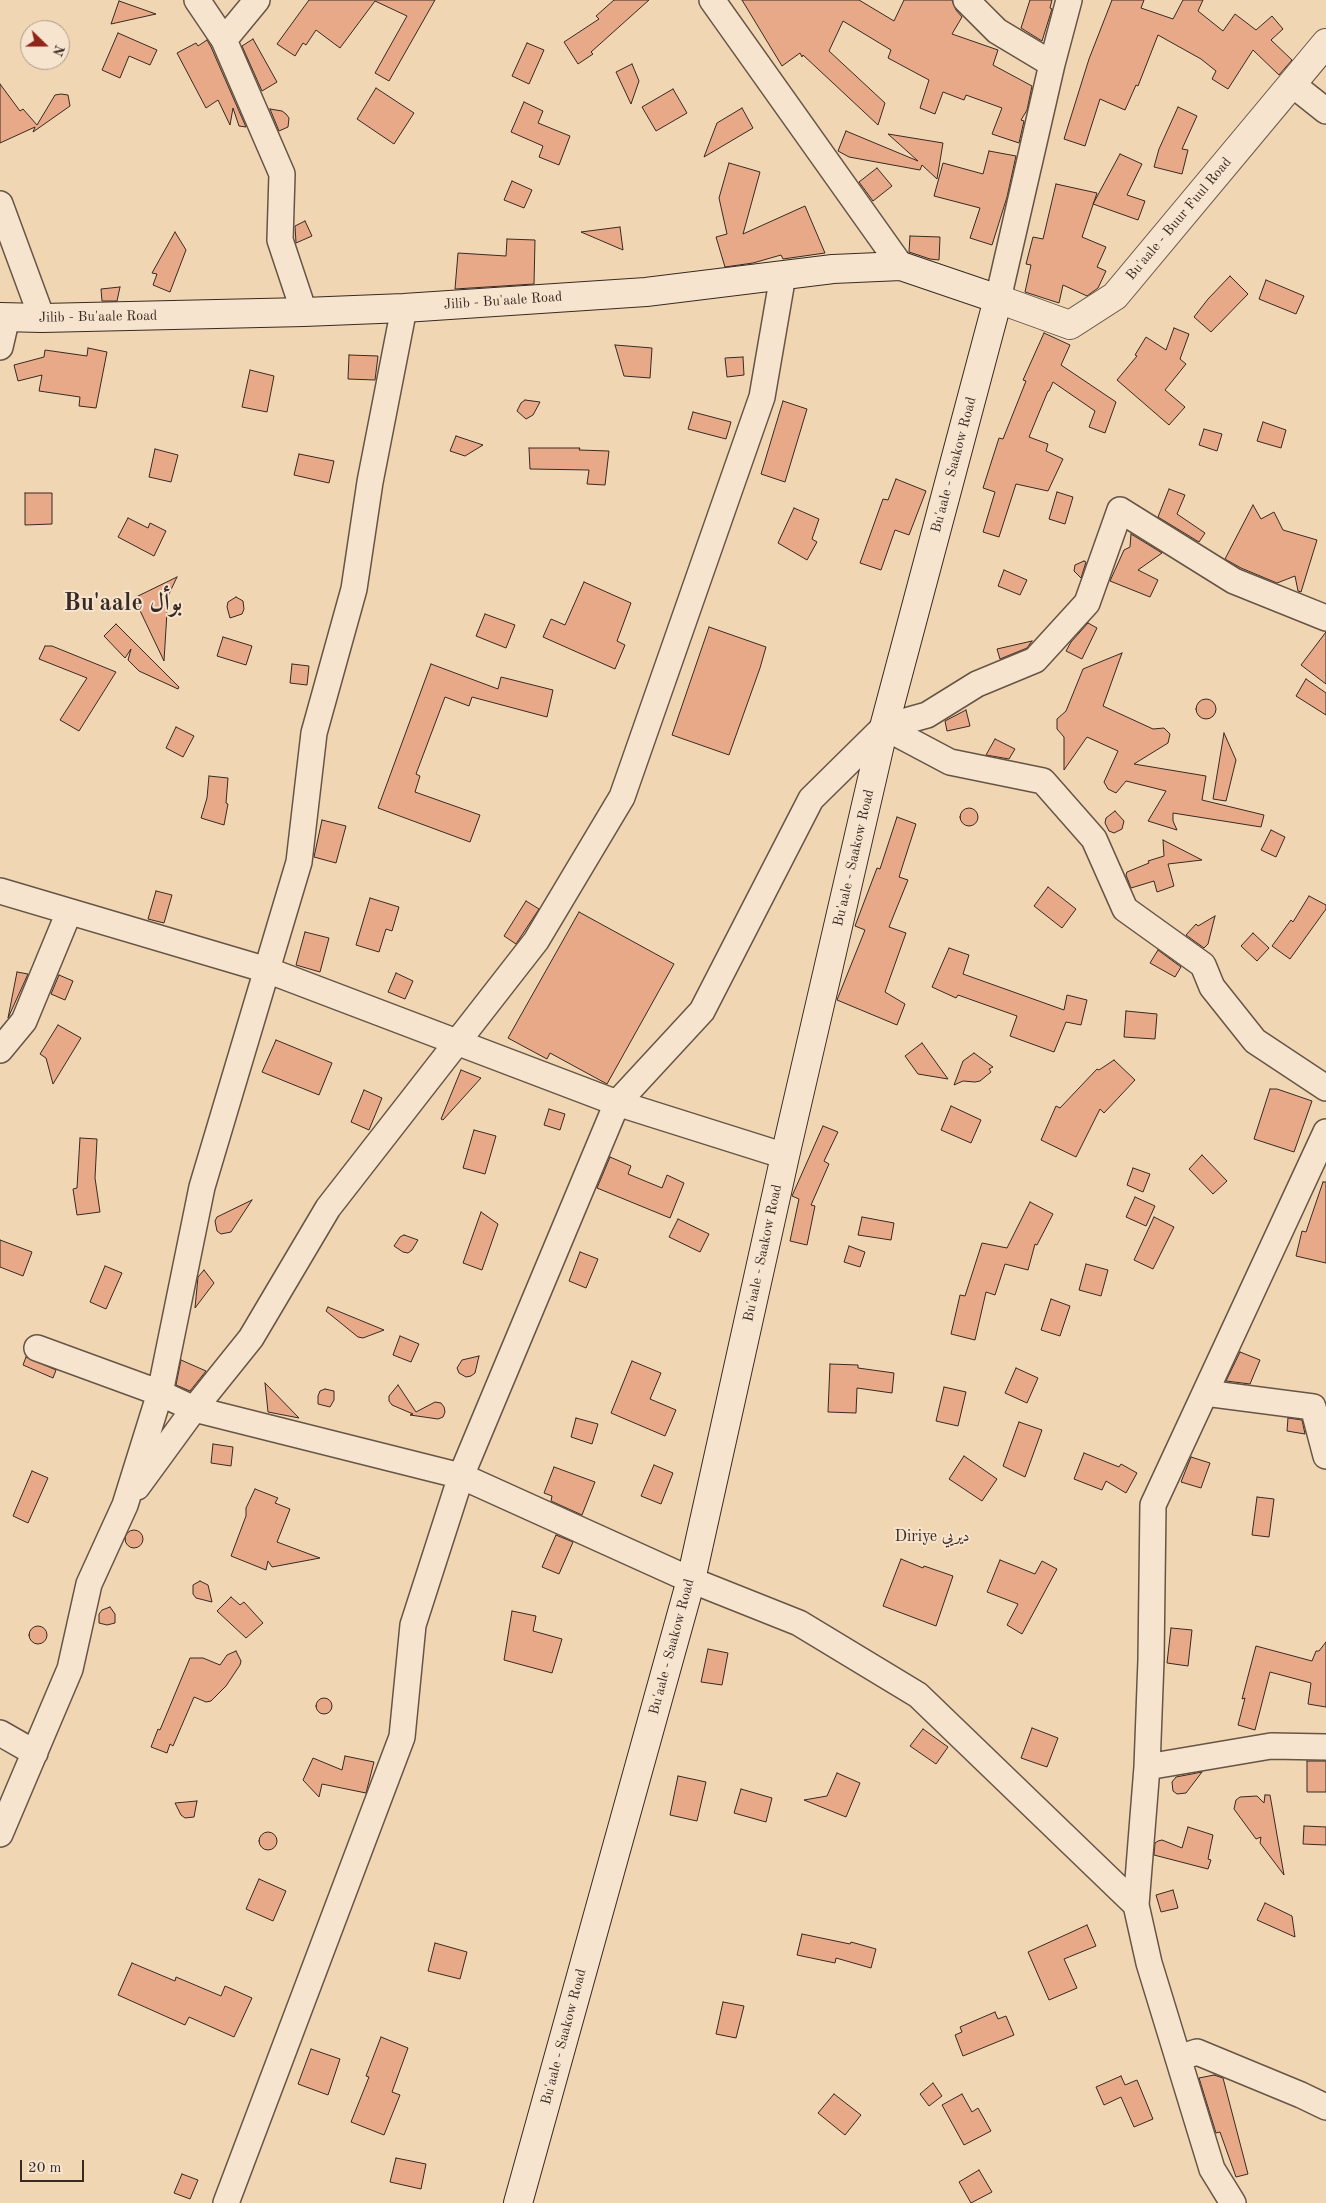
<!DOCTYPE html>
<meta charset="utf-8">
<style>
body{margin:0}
#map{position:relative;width:1326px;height:2203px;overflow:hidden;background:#f1d6b3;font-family:"Old Standard TT",serif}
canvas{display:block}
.north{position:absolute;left:20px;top:20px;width:50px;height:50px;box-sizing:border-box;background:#f6e4ce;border:1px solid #aa9a89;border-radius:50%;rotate:112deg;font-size:14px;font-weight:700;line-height:20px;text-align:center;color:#382a22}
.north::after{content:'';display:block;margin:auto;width:18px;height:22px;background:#8f2418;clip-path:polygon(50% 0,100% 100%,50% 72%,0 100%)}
.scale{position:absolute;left:20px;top:2160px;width:64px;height:22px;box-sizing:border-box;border:2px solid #382a22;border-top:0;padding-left:6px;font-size:15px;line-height:18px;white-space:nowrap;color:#382a22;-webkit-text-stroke:4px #f6e4ce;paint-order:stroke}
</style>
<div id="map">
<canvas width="1326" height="2203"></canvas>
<div class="north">N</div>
<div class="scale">20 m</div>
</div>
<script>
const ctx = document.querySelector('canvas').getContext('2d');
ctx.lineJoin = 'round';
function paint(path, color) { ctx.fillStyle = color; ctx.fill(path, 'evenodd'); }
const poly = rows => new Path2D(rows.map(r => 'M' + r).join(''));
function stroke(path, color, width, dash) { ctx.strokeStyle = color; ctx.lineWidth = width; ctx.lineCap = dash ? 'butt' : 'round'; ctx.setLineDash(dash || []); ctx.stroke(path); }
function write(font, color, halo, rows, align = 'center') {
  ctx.font = font + ' "Old Standard TT",Amiri,serif'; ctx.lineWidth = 4; ctx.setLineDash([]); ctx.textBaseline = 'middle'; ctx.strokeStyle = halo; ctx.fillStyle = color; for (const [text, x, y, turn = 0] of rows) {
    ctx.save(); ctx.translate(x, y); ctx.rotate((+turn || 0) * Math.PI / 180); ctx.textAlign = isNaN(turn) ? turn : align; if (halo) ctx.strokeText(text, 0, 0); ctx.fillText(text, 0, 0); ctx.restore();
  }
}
const building = poly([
 [309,0,435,0,389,81,375,73,407,16,375,1,340,48,316,30,306,45,303,43,295,56,277,44,309,0],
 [614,0,649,0,591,52,593,54,578,64,564,42,599,19,596,16,614,0],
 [742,0,859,0,894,21,904,0,952,0,956,10,962,17,952,34,998,50,993,65,1032,86,1027,110,1021,120,1024,121,1019,143,992,134,1002,108,966,95,964,100,943,92,935,114,920,108,929,80,888,58,891,50,843,21,829,51,885,103,878,125,803,55,802,57,800,53,782,66,742,0],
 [1030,0,1052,0,1050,8,1052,9,1042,41,1021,28,1030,0],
 [1112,0,1144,0,1141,8,1173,19,1183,0,1203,0,1198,11,1223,31,1235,14,1256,30,1272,16,1283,29,1271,40,1292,60,1279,75,1253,50,1228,89,1212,79,1216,71,1201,59,1158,35,1138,86,1136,85,1125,110,1100,99,1085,146,1064,139,1089,59,1112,0],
 [119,1,156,14,111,24,119,1],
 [118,33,157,50,150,65,129,56,120,78,102,70,118,33],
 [253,39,277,82,262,91,242,46,253,39],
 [207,40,211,47,246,127,239,126,233,108,230,125,218,100,206,108,177,53,196,43,198,46,207,40],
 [527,43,544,50,529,84,512,76,527,43],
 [632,64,639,81,631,104,616,72,632,64],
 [0,84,20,111,23,109,37,125,55,95,61,94,68,95,70,106,33,132,35,127,0,143,0,84],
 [376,88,414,113,394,144,357,119,376,88],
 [673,89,687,113,656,131,642,107,673,89],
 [524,102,543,111,538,123,570,136,559,165,539,157,543,146,511,132,524,102],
 [1178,107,1197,116,1182,149,1188,150,1182,174,1154,167,1159,149,1178,107],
 [742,108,753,128,704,157,717,123,742,108],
 [270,109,282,111,286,114,289,118,288,127,279,131,270,109],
 [846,131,918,161,888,134,943,143,937,179,922,165,920,170,849,157,838,151,846,131],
 [989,151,1016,156,1007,197,992,245,970,238,980,208,934,196,943,163,983,174,989,151],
 [1120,154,1142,164,1127,195,1145,201,1138,220,1093,204,1120,154],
 [729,163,760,172,743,234,805,206,825,253,783,259,781,255,753,263,725,267,716,237,727,234,719,198,729,163],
 [877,168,892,186,873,201,859,182,877,168],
 [512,181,532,190,524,208,504,200,512,181],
 [1056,184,1097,193,1082,237,1106,247,1097,267,1106,271,1098,288,1087,296,1063,285,1059,303,1025,292,1031,265,1026,264,1033,237,1043,239,1056,184],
 [305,221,312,236,296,243,295,226,305,221],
 [620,227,623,250,581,232,620,227],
 [175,232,186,250,170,292,153,285,157,274,152,273,175,232],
 [910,236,940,237,939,260,930,259,909,252,910,236],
 [507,239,535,240,534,284,455,289,458,253,506,256,507,239],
 [1230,276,1248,294,1211,332,1194,317,1208,299,1230,276],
 [1266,280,1304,296,1296,314,1259,299,1266,280],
 [120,287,117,301,102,301,101,289,120,287],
 [1174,328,1189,334,1180,359,1186,364,1165,390,1185,407,1169,425,1117,380,1137,356,1135,355,1146,337,1166,350,1174,328],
 [1044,333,1070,345,1061,365,1116,402,1105,433,1089,427,1095,411,1053,382,1049,391,1048,391,1029,437,1048,444,1046,451,1063,459,1048,491,1016,484,999,537,983,532,995,492,983,488,999,438,1003,439,1026,381,1023,380,1044,333],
 [615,345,652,348,650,378,624,376,615,345],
 [88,348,107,352,96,408,79,406,80,397,39,391,42,375,18,381,14,365,44,357,45,350,87,356,88,348],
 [349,355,378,356,375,380,348,379,349,355],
 [743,357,744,375,727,377,725,358,743,357],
 [250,370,274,376,267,412,242,407,250,370],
 [525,400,540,402,533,415,526,419,517,411,521,403,525,400],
 [783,401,807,409,785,482,761,474,783,401],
 [693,412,731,422,726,439,688,429,693,412],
 [1263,422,1286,430,1281,448,1257,441,1263,422],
 [1204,429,1222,434,1217,451,1199,445,1204,429],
 [456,436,483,445,465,456,450,451,456,436],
 [529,448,580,448,579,450,609,451,605,485,587,484,589,470,530,469,529,448],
 [155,449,178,455,171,482,149,477,155,449],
 [299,454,334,461,329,483,294,475,299,454],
 [896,479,926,491,909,535,895,530,881,570,860,563,883,499,888,500,896,479],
 [1169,489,1185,495,1177,514,1205,533,1199,542,1158,517,1169,489],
 [1057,492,1073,497,1065,524,1049,519,1057,492],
 [25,493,52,493,52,524,25,525,25,493],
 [1253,505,1261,519,1274,512,1283,530,1317,540,1301,592,1298,591,1295,576,1277,583,1241,568,1225,559,1253,505],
 [794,508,819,519,812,539,817,542,807,560,778,543,794,508],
 [128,518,148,528,150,523,166,531,154,556,118,537,128,518],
 [1131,534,1162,553,1138,570,1158,580,1150,597,1110,581,1124,550,1130,547,1131,534],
 [1084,561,1086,562,1081,578,1074,571,1075,565,1084,561],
 [1004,570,1027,580,1020,595,998,586,1004,570],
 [177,577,168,596,164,661,134,598,177,577],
 [584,582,631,603,617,641,625,645,615,669,543,637,551,619,565,625,584,582],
 [236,597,243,601,244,609,242,614,230,618,227,607,228,602,236,597],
 [485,614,515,625,506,648,476,636,485,614],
 [1088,623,1097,628,1082,659,1066,651,1071,642,1088,623],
 [116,624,179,687,178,689,139,671,128,660,131,649,125,658,104,636,116,624],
 [709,627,766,647,760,668,729,755,672,735,709,627],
 [1326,632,1326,684,1301,665,1326,632],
 [223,637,252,646,246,665,217,656,223,637],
 [1032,641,1027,648,1000,659,997,649,1032,641],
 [45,646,52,646,116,672,79,731,60,720,87,678,39,659,45,646],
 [1122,653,1103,706,1153,729,1164,728,1170,734,1168,743,1134,764,1206,776,1202,800,1264,815,1261,827,1173,813,1173,821,1177,830,1148,821,1166,791,1126,781,1116,793,1108,789,1104,782,1118,751,1087,737,1064,770,1064,737,1057,729,1057,719,1066,711,1083,669,1122,653],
 [292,664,309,666,307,685,290,683,292,664],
 [431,664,498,689,501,677,553,690,547,717,472,697,469,706,445,697,416,774,420,776,415,792,480,815,470,842,378,808,431,664],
 [1306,679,1326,693,1326,715,1296,696,1306,679],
 '1196 709a10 10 0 1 1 20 0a10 10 0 1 1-20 0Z',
 [966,710,970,726,947,731,945,721,966,710],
 [176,727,194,736,183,757,166,748,176,727],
 [1224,733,1236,760,1226,801,1213,799,1224,733],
 [995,739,1015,749,1009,759,986,755,995,739],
 [209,776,228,778,226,803,228,804,224,825,201,818,207,798,209,776],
 '960 817a9 9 0 1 1 18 0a9 9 0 1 1-18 0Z',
 [1115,811,1124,821,1122,829,1114,833,1109,831,1105,823,1106,818,1115,811],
 [897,817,916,824,899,877,908,880,889,927,906,933,885,992,905,1004,897,1025,837,1000,865,930,855,926,877,868,880,869,897,817],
 [322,820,346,826,336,863,314,857,322,820],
 [1271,830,1285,837,1276,857,1261,850,1271,830],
 [1163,840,1202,860,1168,864,1174,886,1157,892,1154,881,1131,888,1126,875,1127,872,1149,863,1148,861,1164,856,1163,840],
 [1048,887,1076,909,1062,928,1034,906,1048,887],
 [156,891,172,895,164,923,148,919,156,891],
 [1309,896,1326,905,1326,909,1290,959,1272,946,1291,920,1293,922,1309,896],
 [370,898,399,907,392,931,386,929,379,952,356,945,370,898],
 [526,901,539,909,516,944,504,936,526,901],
 [579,912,674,964,607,1084,550,1053,547,1059,508,1038,579,912],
 [1215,916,1208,944,1204,948,1186,935,1196,924,1198,926,1215,916],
 [305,932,329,938,320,972,296,965,305,932],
 [1253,933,1269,948,1257,961,1241,946,1253,933],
 [949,948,969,955,963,974,1064,1010,1067,995,1087,1000,1081,1025,1066,1022,1054,1052,1010,1036,1017,1016,958,995,956,998,932,987,949,948],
 [1158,950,1181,967,1175,977,1150,963,1158,950],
 [17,972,28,974,8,1018,17,972],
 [396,973,413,981,405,999,388,992,396,973],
 [59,975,73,981,65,1000,51,994,59,975],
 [1126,1011,1157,1014,1155,1039,1124,1037,1126,1011],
 [58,1025,81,1038,53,1084,46,1058,40,1054,58,1025],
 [276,1040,332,1063,319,1095,262,1072,276,1040],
 [922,1043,948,1079,918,1074,905,1056,922,1043],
 [974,1053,993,1067,989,1069,991,1072,980,1081,975,1082,963,1081,954,1085,963,1061,974,1053],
 [1114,1060,1135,1080,1104,1113,1100,1109,1076,1157,1041,1140,1056,1106,1060,1108,1097,1069,1099,1070,1114,1060],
 [461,1070,481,1078,443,1120,441,1119,461,1070],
 [1270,1089,1277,1089,1312,1101,1294,1152,1254,1139,1270,1089],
 [364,1090,382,1098,369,1130,351,1122,364,1090],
 [951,1106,981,1120,971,1143,941,1130,951,1106],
 [549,1109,565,1114,560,1130,544,1125,549,1109],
 [823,1126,838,1132,824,1161,829,1164,811,1205,815,1206,807,1245,790,1241,799,1199,792,1196,823,1126],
 [474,1130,496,1136,485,1174,463,1168,474,1130],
 [80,1138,97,1139,95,1178,100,1212,77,1215,73,1189,77,1188,80,1138],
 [1202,1155,1227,1181,1213,1194,1189,1169,1202,1155],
 [610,1157,631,1166,628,1174,662,1188,667,1175,684,1183,670,1218,597,1188,610,1157],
 [1133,1168,1150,1174,1143,1192,1127,1185,1133,1168],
 [1323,1182,1326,1182,1326,1263,1296,1256,1302,1231,1306,1232,1323,1182],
 [1135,1197,1155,1206,1146,1226,1126,1217,1135,1197],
 [252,1200,231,1232,221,1234,217,1231,215,1221,217,1217,252,1200],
 [1030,1202,1053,1214,1037,1245,1035,1244,1028,1270,1005,1264,995,1295,986,1292,975,1340,951,1334,960,1295,965,1296,982,1243,1007,1248,1030,1202],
 [481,1212,498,1224,482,1270,463,1263,481,1212],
 [862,1217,894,1223,891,1240,858,1235,862,1217],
 [1154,1217,1174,1227,1153,1269,1134,1260,1154,1217],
 [678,1219,709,1234,700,1252,669,1237,678,1219],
 [404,1235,418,1240,412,1250,408,1253,403,1252,394,1246,400,1237,404,1235],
 [0,1240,32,1252,23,1276,0,1267,0,1240],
 [849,1246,865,1252,860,1267,844,1262,849,1246],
 [580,1252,598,1259,586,1288,569,1281,580,1252],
 [1086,1264,1108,1270,1101,1296,1079,1290,1086,1264],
 [105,1266,122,1273,106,1309,90,1302,105,1266],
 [204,1270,214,1283,195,1308,198,1277,204,1270],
 [1051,1299,1070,1306,1060,1336,1041,1330,1051,1299],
 [328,1307,384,1330,363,1338,358,1337,326,1311,328,1307],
 [400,1336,419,1344,411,1362,393,1355,400,1336],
 [1240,1352,1260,1360,1250,1384,1226,1381,1240,1352],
 [479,1356,475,1373,471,1376,466,1377,459,1373,457,1368,462,1360,479,1356],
 [26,1357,56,1370,53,1378,23,1365,26,1357],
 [181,1360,206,1371,190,1391,176,1385,181,1360],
 [632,1361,661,1373,650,1399,676,1410,665,1436,611,1413,632,1361],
 [830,1364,858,1365,858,1368,894,1373,892,1393,857,1388,856,1413,828,1412,830,1364],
 [1016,1368,1038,1378,1027,1403,1005,1393,1016,1368],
 [265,1383,299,1418,268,1412,265,1383],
 [398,1385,416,1412,435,1402,441,1403,444,1407,445,1412,443,1417,438,1419,410,1415,413,1414,392,1405,389,1401,389,1396,398,1385],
 [944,1387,966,1392,958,1426,936,1421,944,1387],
 [325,1389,334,1391,334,1400,330,1407,318,1404,318,1396,320,1391,325,1389],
 [576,1418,598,1424,592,1444,571,1437,576,1418],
 [1288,1418,1302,1420,1305,1434,1287,1431,1288,1418],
 [1019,1422,1042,1430,1025,1477,1003,1466,1019,1422],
 [213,1444,233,1447,231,1466,211,1463,213,1444],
 [1084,1453,1119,1467,1121,1464,1137,1473,1126,1493,1106,1481,1102,1490,1074,1479,1084,1453],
 [964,1456,997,1479,982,1501,949,1479,964,1456],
 [1191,1457,1210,1463,1201,1488,1181,1482,1191,1457],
 [654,1465,673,1473,661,1504,641,1496,654,1465],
 [554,1467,595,1482,582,1515,551,1501,552,1496,544,1493,554,1467],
 [32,1471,48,1478,28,1523,13,1516,32,1471],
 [255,1489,278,1498,275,1503,290,1509,277,1542,320,1558,272,1567,268,1561,266,1570,231,1556,246,1516,246,1508,255,1489],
 [1257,1497,1274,1499,1269,1537,1252,1535,1257,1497],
 '125 1539a9 9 0 1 1 18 0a9 9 0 1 1-18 0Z',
 [556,1535,573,1542,559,1574,542,1567,556,1535],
 [901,1559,923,1568,924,1566,953,1576,936,1626,883,1606,901,1559],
 [1000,1560,1035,1574,1042,1561,1057,1569,1022,1634,1007,1625,1018,1604,987,1592,1000,1560],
 [200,1581,208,1585,212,1602,196,1598,193,1594,193,1585,200,1581],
 [231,1597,240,1605,244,1602,263,1623,246,1638,217,1611,231,1597],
 [110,1607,115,1614,115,1623,107,1625,99,1623,99,1614,102,1610,110,1607],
 [512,1611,536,1616,533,1631,562,1639,552,1673,504,1660,512,1611],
 '29 1635a9 9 0 1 1 18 0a9 9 0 1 1-18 0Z',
 [1171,1628,1192,1630,1188,1666,1167,1663,1171,1628],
 [1326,1642,1326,1707,1308,1704,1311,1683,1270,1672,1255,1730,1238,1725,1245,1698,1242,1699,1256,1646,1312,1661,1316,1651,1319,1651,1326,1642],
 [708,1649,728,1653,722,1685,701,1682,708,1649],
 [236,1651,241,1661,240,1665,226,1686,211,1701,206,1702,194,1697,173,1746,170,1744,167,1753,151,1747,158,1729,160,1730,190,1658,203,1658,220,1665,227,1655,236,1651],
 '316 1706a8 8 0 1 1 16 0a8 8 0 1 1-16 0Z',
 [1032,1728,1058,1738,1047,1767,1021,1758,1032,1728],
 [923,1729,948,1747,936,1764,910,1746,923,1729],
 [345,1756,374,1762,366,1793,322,1784,319,1797,303,1780,313,1758,342,1770,345,1756],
 [1307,1761,1326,1761,1326,1792,1307,1792,1307,1761],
 [1202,1772,1186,1793,1177,1794,1173,1791,1172,1782,1176,1777,1202,1772],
 [837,1773,860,1783,846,1817,804,1800,827,1796,837,1773],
 [678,1776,706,1782,697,1821,670,1815,678,1776],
 [741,1789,772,1798,766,1822,734,1813,741,1789],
 [1265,1795,1270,1795,1284,1875,1260,1843,1261,1837,1256,1839,1234,1809,1236,1800,1240,1797,1257,1796,1264,1803,1265,1795],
 [197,1801,194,1817,185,1818,181,1815,175,1803,197,1801],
 [1304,1826,1326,1827,1326,1845,1303,1844,1304,1826],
 [1188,1827,1213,1835,1208,1859,1211,1860,1208,1869,1154,1855,1155,1843,1158,1841,1162,1840,1182,1848,1188,1827],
 '259 1841a9 9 0 1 1 18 0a9 9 0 1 1-18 0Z',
 [259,1879,286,1891,273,1921,246,1909,259,1879],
 [1173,1890,1178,1908,1161,1912,1156,1895,1173,1890],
 [1265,1903,1292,1916,1295,1937,1257,1920,1265,1903],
 [1087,1925,1096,1946,1064,1959,1077,1988,1049,2000,1028,1952,1087,1925],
 [802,1934,850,1944,851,1942,876,1949,871,1968,836,1958,835,1963,797,1955,802,1934],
 [435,1943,467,1952,460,1979,428,1971,435,1943],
 [132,1963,175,1981,176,1977,221,1996,225,1986,252,1998,234,2037,189,2017,185,2025,118,1995,132,1963],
 [723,2002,744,2006,736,2038,716,2034,723,2002],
 [995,2012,998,2019,1006,2016,1014,2035,963,2056,955,2035,962,2032,960,2027,995,2012],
 [381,2037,408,2048,392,2092,400,2095,384,2135,351,2122,369,2077,366,2076,381,2037],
 [311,2049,340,2059,328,2095,298,2084,311,2049],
 [1214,2075,1223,2078,1248,2174,1236,2177,1220,2132,1216,2133,1199,2078,1214,2075],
 [1121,2076,1125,2085,1137,2080,1153,2119,1134,2127,1121,2097,1104,2105,1096,2087,1121,2076],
 [933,2083,942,2096,929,2106,920,2094,933,2083],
 [834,2094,861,2115,845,2135,818,2113,834,2094],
 [962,2094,972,2112,978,2108,991,2131,964,2145,942,2105,962,2094],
 [396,2158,426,2164,421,2189,390,2182,396,2158],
 [979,2170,992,2192,971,2203,959,2182,979,2170],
 [182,2174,198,2180,190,2199,174,2193,182,2174]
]);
paint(building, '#e8a989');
stroke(building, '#382a22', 1);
const minor = poly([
 [197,0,224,40],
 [257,0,224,40,282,174,280,240,304,312],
 [712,0,901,266],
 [966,0,997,31,1052,64],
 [1292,84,1326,111],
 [0,204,42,318],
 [998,299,1052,64,1069,0],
 [0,347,7,317],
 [884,727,950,762,1043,781,1094,839,1125,909,1203,965,1212,987,1255,1041,1326,1088],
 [0,891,267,970,617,1103,785,1156],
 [0,1050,24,1021,69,912],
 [37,1348,160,1393,194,1409,461,1476,691,1580,799,1623,918,1695,1136,1905,1149,1963,1212,2169,1233,2203],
 [1205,1393,1313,1407,1326,1456],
 [137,1487,194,1409,251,1338,328,1208,536,941,622,797,762,397,783,275],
 [0,1733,35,1753],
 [1147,1767,1271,1746,1326,1747],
 [0,1834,70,1669,89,1584,125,1505,160,1393,202,1187,299,862,314,733,354,589,370,482,404,308],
 [1136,1905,1147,1767,1151,1660,1153,1505,1326,1132],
 [1178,2058,1197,2052,1301,2095,1326,2107],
 [226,2203,402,1737,413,1625,461,1476,617,1103,702,1011,811,799,884,727,927,715,977,684,1035,660,1087,603,1120,510,1234,581,1326,618]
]);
const tertiary = poly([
 [998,299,1070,325,1115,296,1326,43]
]);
const secondary = poly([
 [0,317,42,318,304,312,404,308,646,292,833,269,901,266,998,299,884,727,785,1156,691,1580,518,2203]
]);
stroke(minor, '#665546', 28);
stroke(tertiary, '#665546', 30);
stroke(secondary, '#382a22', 30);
stroke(minor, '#f6e4ce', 25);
stroke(tertiary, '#f6e4ce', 28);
stroke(secondary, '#f6e4ce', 28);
write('14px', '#382a22', '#f6e4ce', [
 ["Bu'aale - Buur Fuul Road",1179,219,-50],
 ["Jilib - Bu'aale Road",503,301,-4],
 ["Jilib - Bu'aale Road",98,317,-1],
 ["Bu'aale - Saakow Road",954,465,-75],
 ["Bu'aale - Saakow Road",854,858,-77],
 ["Bu'aale - Saakow Road",763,1253,-78],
 ["Bu'aale - Saakow Road",672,1647,-75],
 ["Bu'aale - Saakow Road",564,2037,-75]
]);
write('16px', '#382a22', '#f6e4ce', [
 ["Diriye ديريي",932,1537]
]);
write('bold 24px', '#382a22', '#f6e4ce', [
 ["Bu'aale بوأل",123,604]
]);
</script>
